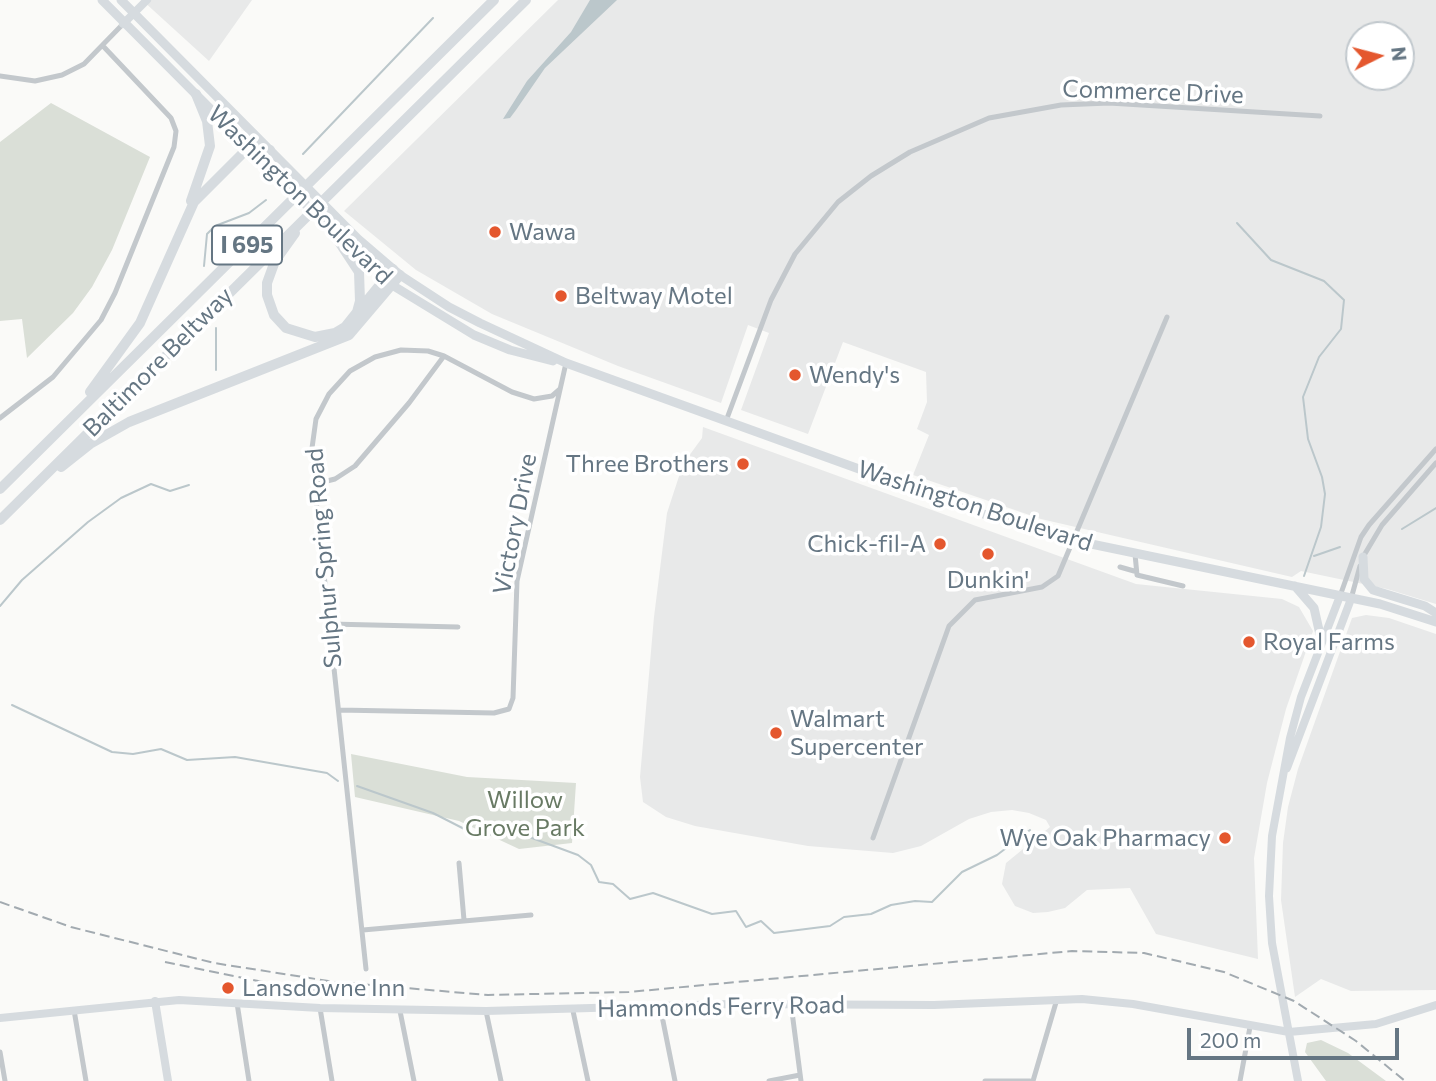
<!DOCTYPE html>
<style>
body{margin:0}
#map{position:relative;width:1436px;height:1081px;overflow:hidden;background:#fafaf8;font-family:Commissioner,sans-serif}
canvas{display:block}
.north{position:absolute;left:1345px;top:21px;width:70px;height:70px;box-sizing:border-box;background:#fff;border:2px solid #c1c8cd;border-radius:50%;rotate:84deg;font-size:19px;font-weight:700;line-height:28px;text-align:center;color:#657683}
.north::after{content:'';display:block;margin:auto;width:24px;height:32px;background:#e4572e;clip-path:polygon(50% 0,100% 100%,50% 72%,0 100%)}
.scale{position:absolute;left:1187px;top:1028px;width:212px;height:32px;box-sizing:border-box;border:4px solid #657683;border-top:0;padding-left:9px;font-size:21px;line-height:24px;white-space:nowrap;color:#657683;-webkit-text-stroke:5px #fff;paint-order:stroke}
</style>
<div id="map">
<canvas width="1436" height="1081"></canvas>
<div class="north">N</div>
<div class="scale">200 m</div>
</div>
<script>
const ctx = document.querySelector('canvas').getContext('2d');
ctx.lineJoin = 'round';
function paint(path, color) { ctx.fillStyle = color; ctx.fill(path, 'evenodd'); }
const poly = rows => new Path2D(rows.map(r => 'M' + r).join(''));
function stroke(path, color, width, dash) { ctx.strokeStyle = color; ctx.lineWidth = width; ctx.lineCap = dash ? 'butt' : 'round'; ctx.setLineDash(dash || []); ctx.stroke(path); }
function write(font, color, halo, rows, align = 'center') {
  ctx.font = font + ' Commissioner,sans-serif'; ctx.lineWidth = 7; ctx.setLineDash([]); ctx.textBaseline = 'middle'; ctx.strokeStyle = halo; ctx.fillStyle = color; for (const [text, x, y, turn = 0] of rows) {
    ctx.save(); ctx.translate(x, y); ctx.rotate((+turn || 0) * Math.PI / 180); ctx.textAlign = isNaN(turn) ? turn : align; if (halo) ctx.strokeText(text, 0, 0); ctx.fillText(text, 0, 0); ctx.restore();
  }
}
paint(poly([
 [142,0,252,0,209,61],
 [558,0,1436,0,1436,604,1387,589,1301,571,1292,577,1041,519,913,475,929,435,917,429,927,402,926,372,843,342,808,434,741,410,769,333,748,325,721,403,618,366,492,314,416,270,344,211],
 [1359,35,1401,35,1401,77,1359,77],
 [703,427,1136,584,1282,599,1299,607,1313,631,1286,709,1267,783,1254,858,1258,959,1156,934,1130,888,1087,890,1065,908,1048,912,1033,913,1015,906,1002,884,1006,863,1050,827,1046,820,1029,813,1012,810,991,812,969,819,921,846,893,853,808,846,695,826,666,817,643,802,640,777,654,617,667,513,683,464,702,438],
 [1366,615,1389,618,1436,634,1436,990,1351,991,1321,979,1295,997,1281,900,1283,843,1288,807,1298,769,1352,618]
]), '#e8e9e9');
paint(poly([
 [51,103,150,157,112,250,92,287,73,313,27,358,22,319,0,321,0,142],
 [351,754,467,777,576,783,572,843,519,849,459,821,355,797],
 [1321,1040,1348,1053,1386,1081,1326,1081,1305,1052,1307,1043]
]), '#dadfd7');
paint(poly([
 [590,0,617,0,545,68,516,110,510,118,503,119,527,81,571,32]
]), '#bbc7cb');
stroke(poly([
 [303,154,433,18],
 [1237,223,1271,260,1324,281,1344,300,1341,329,1319,357,1303,397,1308,439,1322,477,1325,494,1321,527,1304,576],
 [204,266,207,234,215,226,249,213,266,200],
 [216,328,216,370],
 [1402,529,1436,508],
 [1314,556,1340,547],
 [0,606,22,580,88,522,121,498,151,484,170,491,189,485],
 [12,705,112,752,133,754,161,749,187,760,235,757,327,773,338,781],
 [357,786,433,813,478,836,513,831,578,855,591,865,599,882,613,884,630,899,653,893,712,914,736,911,746,927,761,921,774,933,830,926,844,917,871,914,891,905,915,901,932,902,962,872,997,855,1030,830]
]), '#bbc7cb', 2);
stroke(poly([
 [0,76,35,81,62,75,84,64,123,24],
 [0,418,53,377,101,320,115,293,174,147,176,131,171,118,103,46],
 [726,421,771,300,795,254,838,202,871,176,910,152,989,118,1061,105,1109,103,1320,116],
 [315,484,335,479,355,466,409,403,444,356],
 [1135,554,1137,575,1183,586],
 [1363,557,1382,525,1436,463],
 [1120,567,1134,571],
 [1340,596,1361,537,1369,525,1436,449],
 [1351,599,1360,566],
 [330,624,458,627],
 [339,710,494,713,509,709,513,698,517,581,566,363],
 [873,838,949,626,975,600,1042,587,1058,576,1167,317],
 [459,863,464,920],
 [363,930,531,915],
 [366,969,313,471,312,448,316,419,329,394,350,371,375,357,401,350,428,351,444,356,512,392,534,399,552,396,560,389],
 [237,1003,249,1081],
 [791,1004,801,1081],
 [660,1006,675,1081],
 [320,1008,332,1081],
 [74,1010,86,1081],
 [400,1011,414,1081],
 [486,1011,501,1081],
 [573,1011,588,1081],
 [0,1052,5,1081],
 [769,1081,800,1075],
 [985,1081,1030,1081],
 [1033,1081,1057,999],
 [1240,1081,1250,1027]
]), '#c3c8cc', 5);
stroke(poly([
 [123,24,147,0],
 [1287,768,1351,599],
 [155,1001,168,1081],
 [0,1018,179,1000,320,1008,486,1011,731,1004,934,1005,1082,999,1133,1004,1289,1032,1376,1024,1436,1005],
 [1298,1081,1272,943,1269,896,1272,836,1290,738,1301,697,1340,596]
]), '#d6dbdf', 8);
stroke(poly([
 [102,0,332,231,392,285,474,335,510,350,553,361],
 [121,0,358,239,400,275,449,307,480,323,566,363,989,516,1072,540,1380,604,1436,622],
 [1363,557,1364,579,1373,590,1425,606,1436,613],
 [1295,586,1314,608,1321,639]
]), '#d6dbdf', 9);
stroke(poly([
 [191,201,210,146,207,121,196,94],
 [295,233,275,261,267,283,267,295,274,315,286,328,315,337,335,333,345,327,357,312,360,301,359,272,332,231],
 [361,308,393,269],
 [90,392,140,323,194,202,248,148,270,150],
 [61,467,90,444,129,422,349,335,400,275],
 [0,489,494,0],
 [0,520,526,0]
]), '#d6dbdf', 10);
stroke(poly([
 [0,902,71,927,214,963,335,982,488,995,629,992,1072,951,1144,953,1224,972,1294,1001,1356,1041,1405,1081],
 [165,962,278,985,351,995]
]), '#a2aab0', 2, [10, 5]);
for (const [x, y, r, color] of [
 [495,232,7,"#e4572e"],
 [561,296,7,"#e4572e"],
 [795,375,7,"#e4572e"],
 [743,464,7,"#e4572e"],
 [940,544,7,"#e4572e"],
 [988,554,7,"#e4572e"],
 [1249,642,7,"#e4572e"],
 [776,733,7,"#e4572e"],
 [1225,838,7,"#e4572e"],
 [228,988,7,"#e4572e"]
]) { const dot = new Path2D(); dot.arc(x, y, r, 0, 2 * Math.PI); ctx.fillStyle = color; ctx.fill(dot); stroke(dot, '#fff', 2.5); }
for (const [x, y, w] of [
 [247,245,70]
]) { const box = new Path2D(); box.roundRect(x - w / 2, y - 19.5, w, 39, 5); ctx.fillStyle = '#fff'; ctx.fill(box); stroke(box, '#657683', 2); }
write('bold 23px', '#657683', null, [
 ["I 695",247,245]
]);
write('24px', '#657683', '#fff', [
 ["Commerce Drive",1153,92,2],
 ["Washington Boulevard",300,195,44],
 ["Baltimore Beltway",158,362,-45],
 ["Washington Boulevard",975,506,18],
 ["Victory Drive",515,524,-79],
 ["Sulphur Spring Road",324,558,-95],
 ["Hammonds Ferry Road",721,1007,-1]
]);
write('24px', '#657683', '#fff', [
 ["Wawa",509,232],
 ["Beltway Motel",575,296],
 ["Wendy's",809,375],
 ["Three Brothers",729,464,"right"],
 ["Chick-fil-A",926,544,"right"],
 ["Dunkin'",988,580,"center"],
 ["Royal Farms",1263,642],
 ["Walmart",790,719],
 ["Supercenter",790,747],
 ["Wye Oak Pharmacy",1211,838,"right"],
 ["Lansdowne Inn",242,988]
], 'left');
write('24px', '#687a64', '#fff', [
 ["Willow",525,800],
 ["Grove Park",525,828]
]);
</script>
